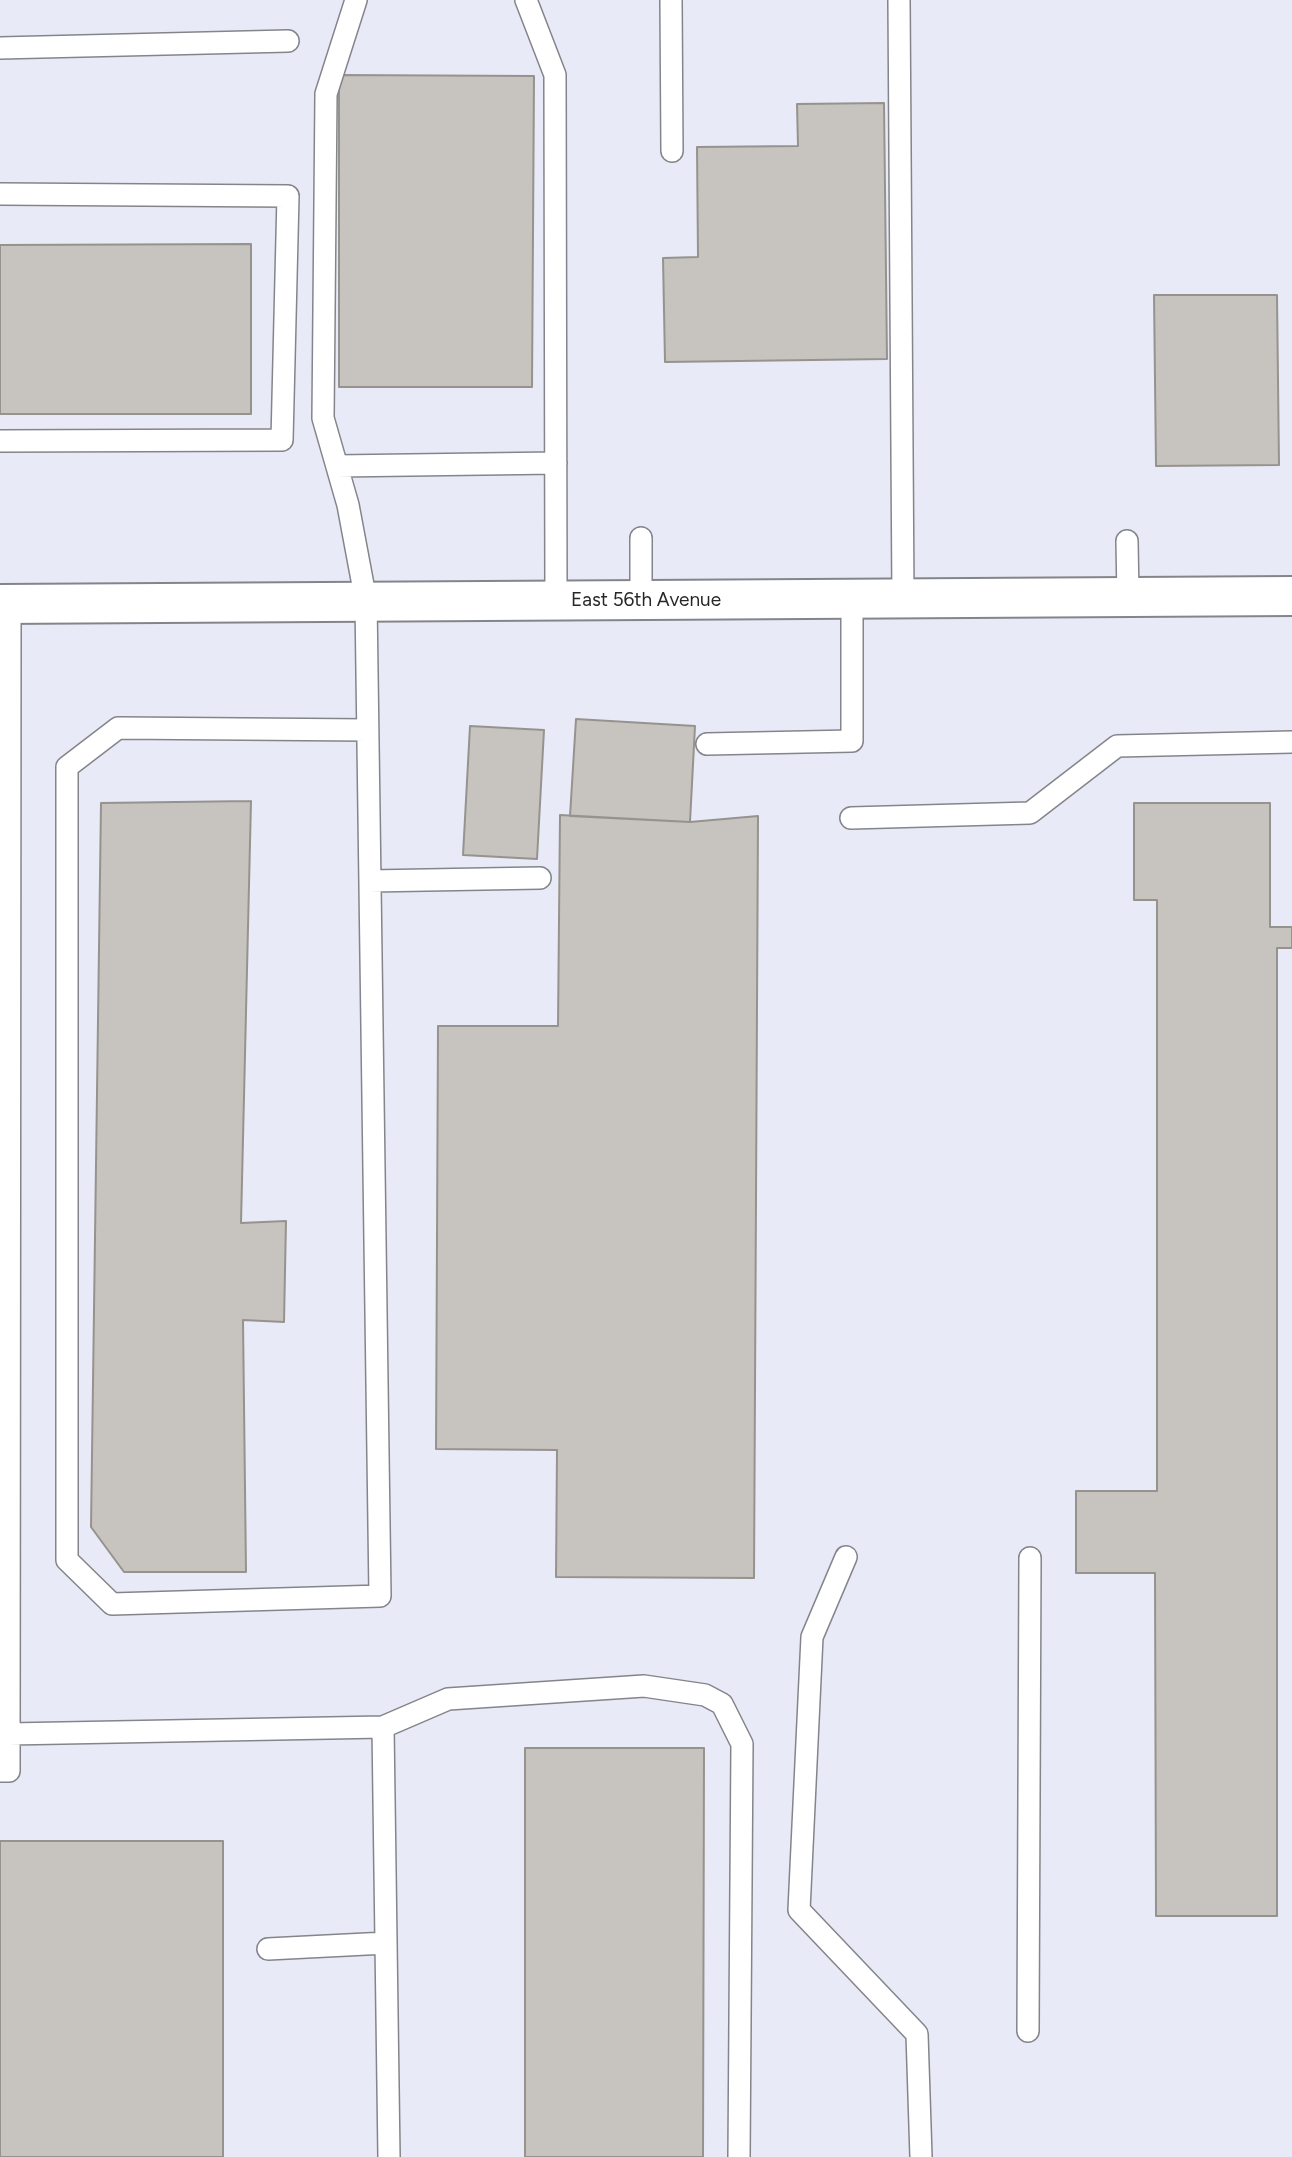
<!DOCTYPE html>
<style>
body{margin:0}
canvas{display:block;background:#f6f7fd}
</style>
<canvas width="1292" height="2157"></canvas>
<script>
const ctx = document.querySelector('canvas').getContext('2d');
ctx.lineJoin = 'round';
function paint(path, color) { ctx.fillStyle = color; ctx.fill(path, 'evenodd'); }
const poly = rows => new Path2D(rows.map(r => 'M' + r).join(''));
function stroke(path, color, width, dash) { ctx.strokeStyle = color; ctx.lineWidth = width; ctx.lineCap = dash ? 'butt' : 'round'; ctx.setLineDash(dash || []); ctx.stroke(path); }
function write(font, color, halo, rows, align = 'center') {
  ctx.font = font + ' Figtree,sans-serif'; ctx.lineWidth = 7; ctx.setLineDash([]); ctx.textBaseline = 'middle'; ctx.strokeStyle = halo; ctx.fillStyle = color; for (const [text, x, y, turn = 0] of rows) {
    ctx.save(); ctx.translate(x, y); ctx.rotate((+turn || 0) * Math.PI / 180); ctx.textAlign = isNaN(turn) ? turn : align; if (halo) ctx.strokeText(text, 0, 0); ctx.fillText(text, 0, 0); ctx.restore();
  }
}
paint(poly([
 [0,0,1292,0,1292,2157,0,2157]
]), '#e8eaf8');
const building = poly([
 [339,75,534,76,532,387,339,387,339,75],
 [884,103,887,359,665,362,663,258,698,257,697,147,798,146,797,104,884,103],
 [251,244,251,414,0,414,0,245,251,244],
 [1154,295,1277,295,1279,465,1156,466,1154,295],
 [576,719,695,726,690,822,570,816,576,719],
 [470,726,544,730,537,859,463,855,470,726],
 [251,801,241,1223,286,1221,284,1322,243,1320,246,1572,124,1572,91,1527,101,803,251,801],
 [1134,803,1270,803,1270,927,1292,927,1292,948,1277,948,1277,1916,1156,1916,1155,1573,1076,1573,1076,1491,1157,1491,1157,900,1134,900,1134,803],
 [560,815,690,822,758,816,754,1578,556,1577,557,1450,436,1449,438,1026,558,1026,560,815],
 [525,1748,704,1748,703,2157,525,2157,525,1748],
 [0,1841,223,1841,223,2157,0,2157,0,1841]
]);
paint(building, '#c7c3be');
stroke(building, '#96938e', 2);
const service = poly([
 [356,0,326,94,323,418,348,505,366,601,380,1596,112,1604,67,1560,67,767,118,728,367,730],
 [526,0,555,75,556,600],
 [671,0,672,151],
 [899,0,903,598],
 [0,48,288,41],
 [0,194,288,196,282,440,0,441],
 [337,466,556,463],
 [641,538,641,600],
 [1127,541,1128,597],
 [707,744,852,741,852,598],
 [851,818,1030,813,1117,746,1292,742],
 [370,881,540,878],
 [846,1557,812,1637,799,1910,917,2034,921,2157],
 [383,1727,448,1699,644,1686,705,1695,722,1704,742,1744,739,2157],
 [9,1734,383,1727,389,2157],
 [0,1771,9,1771,10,604],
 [268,1949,386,1943],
 [1028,2031,1030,1558]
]);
const secondary = poly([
 [0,604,1292,596]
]);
stroke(service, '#84858a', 24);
stroke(secondary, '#84858a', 42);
stroke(service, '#fff', 21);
stroke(secondary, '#fff', 38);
write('19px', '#27272a', '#fff', [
 ["East 56th Avenue",646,600]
]);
</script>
